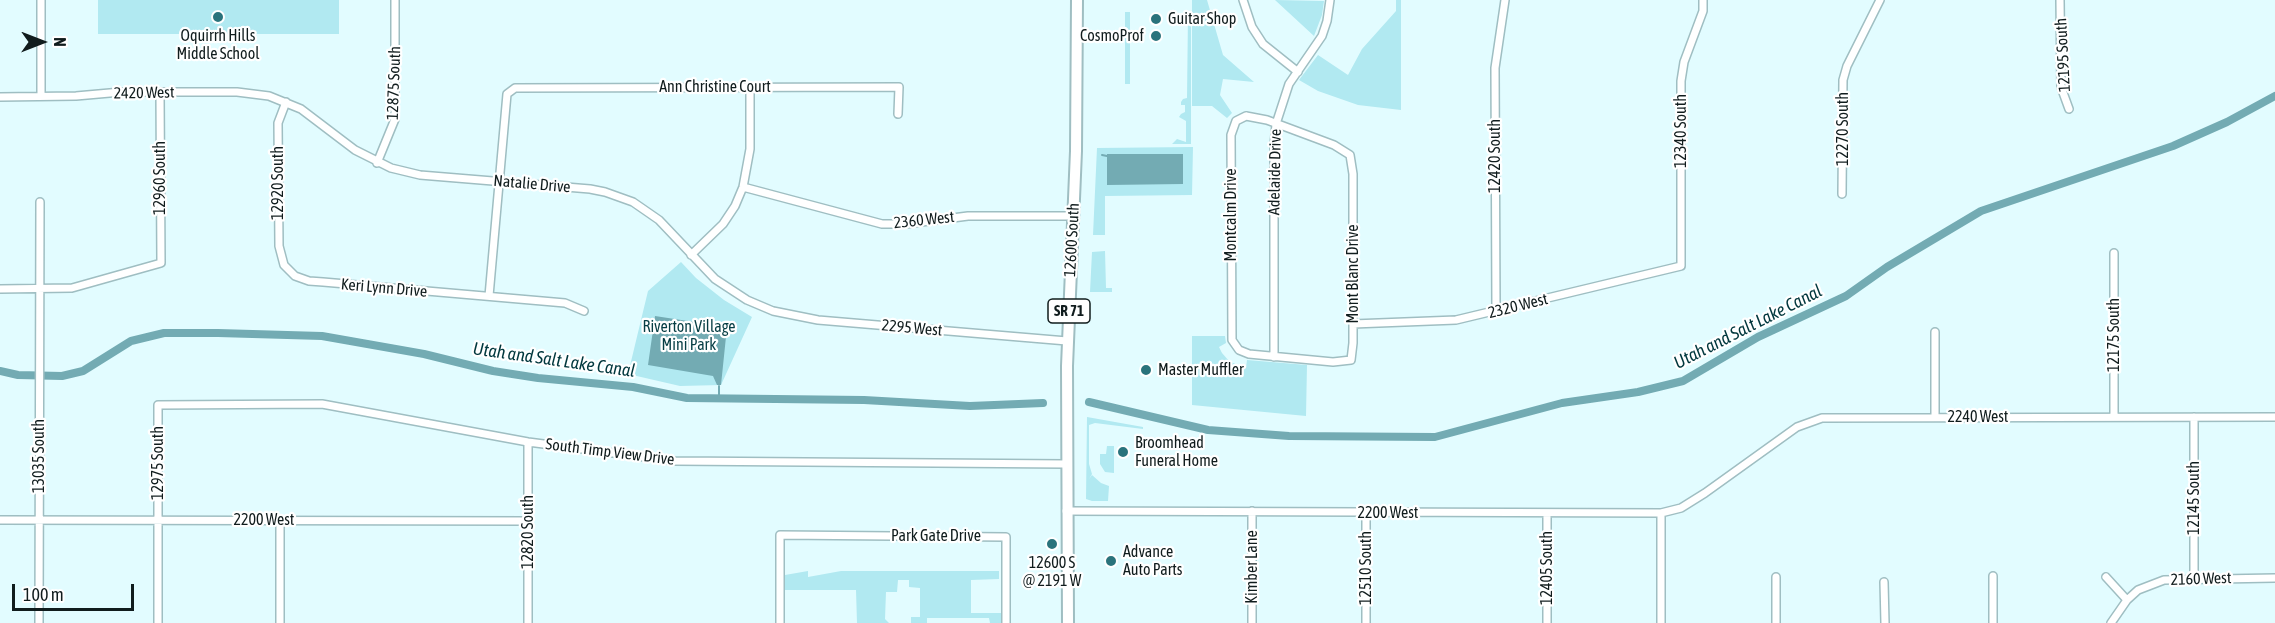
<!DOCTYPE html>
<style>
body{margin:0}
#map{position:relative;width:2275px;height:623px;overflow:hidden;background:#e2fcff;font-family:"Asap Condensed",sans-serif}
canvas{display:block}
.north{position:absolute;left:12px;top:12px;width:60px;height:60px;-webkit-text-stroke:4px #fff;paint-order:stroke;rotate:90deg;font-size:16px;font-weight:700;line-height:24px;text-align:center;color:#101c1d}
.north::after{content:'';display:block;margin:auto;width:21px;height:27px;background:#101c1d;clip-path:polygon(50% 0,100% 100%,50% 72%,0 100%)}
.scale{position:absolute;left:12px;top:584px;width:122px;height:27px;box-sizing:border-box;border:3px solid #101c1d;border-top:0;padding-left:8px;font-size:18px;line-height:21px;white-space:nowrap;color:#101c1d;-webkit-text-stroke:4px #fff;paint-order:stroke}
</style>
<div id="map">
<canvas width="2275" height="623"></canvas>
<div class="north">N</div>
<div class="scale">100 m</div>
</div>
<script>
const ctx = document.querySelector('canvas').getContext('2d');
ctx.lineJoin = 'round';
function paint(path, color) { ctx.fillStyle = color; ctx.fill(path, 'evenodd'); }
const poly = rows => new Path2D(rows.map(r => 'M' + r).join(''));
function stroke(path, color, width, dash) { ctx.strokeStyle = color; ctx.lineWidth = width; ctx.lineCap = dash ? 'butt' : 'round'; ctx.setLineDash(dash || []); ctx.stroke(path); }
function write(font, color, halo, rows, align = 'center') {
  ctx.font = font + ' "Asap Condensed",sans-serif'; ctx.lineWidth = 4.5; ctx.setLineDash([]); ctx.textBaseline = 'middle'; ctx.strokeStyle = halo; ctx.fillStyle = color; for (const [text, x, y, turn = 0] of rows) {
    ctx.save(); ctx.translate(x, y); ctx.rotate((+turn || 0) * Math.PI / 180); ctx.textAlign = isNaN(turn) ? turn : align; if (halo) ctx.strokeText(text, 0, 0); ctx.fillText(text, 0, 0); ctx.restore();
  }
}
paint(poly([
 [98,0,339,0,339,34,98,34],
 [1192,0,1207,0,1223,55,1254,82,1223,79,1220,95,1232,113,1227,118,1212,106,1192,106],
 [1275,0,1324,1,1322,15,1314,36],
 [1396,0,1401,0,1401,110,1358,105,1318,91,1299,80,1318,55,1348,75,1362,49,1396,11],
 [1125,12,1130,12,1130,84,1125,84],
 [1188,13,1191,13,1191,144,1172,144,1177,139,1186,142,1186,121,1179,117,1181,114,1185,112,1185,105,1181,105,1181,102,1183,99,1187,98],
 [1193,147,1192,195,1105,196,1105,235,1093,235,1097,148],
 [1105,251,1106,288,1112,288,1112,292,1090,292,1092,252],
 [681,262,696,278,724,300,752,317,721,385,680,386,628,374,648,291],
 [1192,336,1225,336,1226,343,1219,347,1222,353,1229,361,1244,368,1246,368,1247,360,1307,365,1306,416,1192,405],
 [1087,417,1143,427,1143,429,1095,423,1089,425,1089,464,1092,474,1089,479,1092,475,1101,483,1109,486,1108,501,1092,501,1086,499],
 [1107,446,1114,446,1114,473,1105,472,1100,464,1100,454,1106,454],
 [808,571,808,577,841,571,999,571,999,579,971,580,971,613,1001,613,1001,623,990,623,989,618,927,618,927,623,911,623,911,617,920,617,920,588,909,587,909,580,898,580,897,592,886,592,885,619,889,623,857,623,856,590,785,590,785,575]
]), '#b1e9f1');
paint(poly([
 [1107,154,1183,154,1183,184,1107,185],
 [655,316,727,327,721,385,717,385,713,376,648,365]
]), '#73abb3');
stroke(poly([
 [1102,155,1107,156],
 [719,398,719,386]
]), '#73abb3', 2);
stroke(poly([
 [0,371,18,375,62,376,83,371,131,341,164,333,218,333,322,336,424,354,493,371,538,378,633,387,687,398,864,400,970,406,1043,403],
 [1089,402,1208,430,1289,436,1435,437,1562,403,1638,392,1683,381,1758,337,1846,296,1887,267,1981,211,2173,146,2227,122,2275,96]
]), '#73abb3', 8);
const minor = poly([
 [41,0,41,96],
 [1243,0,1252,27,1263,44,1298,72],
 [2060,0,2061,87,2069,109],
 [0,97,76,96,121,92,237,92,269,96,301,109,355,150,391,168,420,175,590,189,605,192,633,202,659,220,715,279,747,300,773,311,818,320,1067,341],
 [286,102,278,123,279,246,284,265,295,276,309,281,323,282,565,303,584,311],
 [1246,116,1267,120,1334,145,1350,155,1353,174,1353,343,1351,360,1333,362,1249,354,1239,350,1232,340,1231,135,1236,121,1246,116],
 [377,163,395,119,395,0],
 [743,187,882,224,906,224,968,216,1073,216],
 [1842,194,1843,80,1847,66,1880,0],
 [2114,253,2114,417],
 [691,255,723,224,735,206,743,187,750,149,750,87],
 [0,289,72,288,161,263,160,93],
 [489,296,507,94,515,88,899,87,898,114],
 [1496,312,1495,68,1505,0],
 [1353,324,1456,320,1681,266,1681,81,1684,62,1703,11,1703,0],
 [1274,357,1274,146,1276,124,1289,84,1322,36,1327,21,1330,0],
 [1935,417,1935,332],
 [2194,417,2194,578],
 [1066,511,1661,513,1681,508,1705,493,1797,427,1822,418,2275,417],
 [1252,511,1252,623],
 [1547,513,1547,623],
 [1661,513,1661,623],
 [0,520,528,521],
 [1993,576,1993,623],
 [1776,577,1776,623],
 [2106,577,2127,600],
 [1884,582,1885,623],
 [39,623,40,202],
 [158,623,158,405,322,404,528,442,675,461,1066,464],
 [280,623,280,521],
 [528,623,528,442],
 [780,623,780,535,1006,537,1006,623],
 [1366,623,1366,513],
 [2111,623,2127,600,2138,590,2164,580,2275,578]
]);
const primary = poly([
 [1068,623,1067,366,1076,151,1077,0]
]);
stroke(minor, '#9fbec2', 10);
stroke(primary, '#9fbec2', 14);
stroke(minor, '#fff', 7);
stroke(primary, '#fff', 10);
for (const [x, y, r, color] of [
 [218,17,6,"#2a737c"],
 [1156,19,6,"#2a737c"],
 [1156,36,6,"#2a737c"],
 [1146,370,6,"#2a737c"],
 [1123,452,6,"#2a737c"],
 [1052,544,6,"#2a737c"],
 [1111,561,6,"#2a737c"]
]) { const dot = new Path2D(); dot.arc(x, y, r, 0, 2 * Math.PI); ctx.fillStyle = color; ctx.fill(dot); stroke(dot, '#fff', 2); }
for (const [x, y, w] of [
 [1069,311,42]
]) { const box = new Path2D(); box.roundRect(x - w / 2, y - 12, w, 24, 4.5); ctx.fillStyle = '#fff'; ctx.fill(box); stroke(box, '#101c1d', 1.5); }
write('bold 15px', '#101c1d', null, [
 ["SR 71",1069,311]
]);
write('16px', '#101c1d', '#fff', [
 ["Guitar Shop",1168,19],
 ["Oquirrh Hills",218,36,"center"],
 ["Middle School",218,54,"center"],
 ["CosmoProf",1144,36,"right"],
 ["Master Muffler",1158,370],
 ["Broomhead",1135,443],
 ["Funeral Home",1135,461],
 ["Advance",1123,552],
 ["Auto Parts",1123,570],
 ["12600 S",1052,563,"center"],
 ["@ 2191 W",1052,581,"center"]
], 'left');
write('16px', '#101c1d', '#fff', [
 ["12195 South",2063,55,-93],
 ["12875 South",394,83,-88],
 ["Ann Christine Court",715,87],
 ["2420 West",144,93,-1],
 ["12270 South",1843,129,-90],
 ["12340 South",1681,131,-90],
 ["12420 South",1495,156,-90],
 ["Adelaide Drive",1275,172,-89],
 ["12960 South",160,178,-90],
 ["12920 South",278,183,-90],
 ["Natalie Drive",532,184,5],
 ["Montcalm Drive",1231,215,-90],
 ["2360 West",924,220,-6],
 ["12600 South",1072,240,-87],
 ["Mont Blanc Drive",1353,274,-90],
 ["Keri Lynn Drive",384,288,5],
 ["2320 West",1518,306,-14],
 ["2295 West",912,328,5],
 ["12175 South",2114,335,-90],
 ["2240 West",1978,417],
 ["South Timp View Drive",610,452,7],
 ["13035 South",39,456,-90],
 ["12975 South",158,463,-90],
 ["12145 South",2194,498,-90],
 ["2200 West",1388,513],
 ["2200 West",264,520],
 ["12820 South",528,532,-90],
 ["Park Gate Drive",936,536],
 ["Kimber Lane",1252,567,-90],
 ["12510 South",1366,568,-90],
 ["12405 South",1547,568,-90],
 ["2160 West",2201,579,-2]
]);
write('16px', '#063d44', '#fff', [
 ["Riverton Village",689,327],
 ["Mini Park",689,345]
]);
write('italic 18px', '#00373d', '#fff', [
 ["Utah and Salt Lake Canal",1748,327,-27],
 ["Utah and Salt Lake Canal",554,360,8]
]);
</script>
